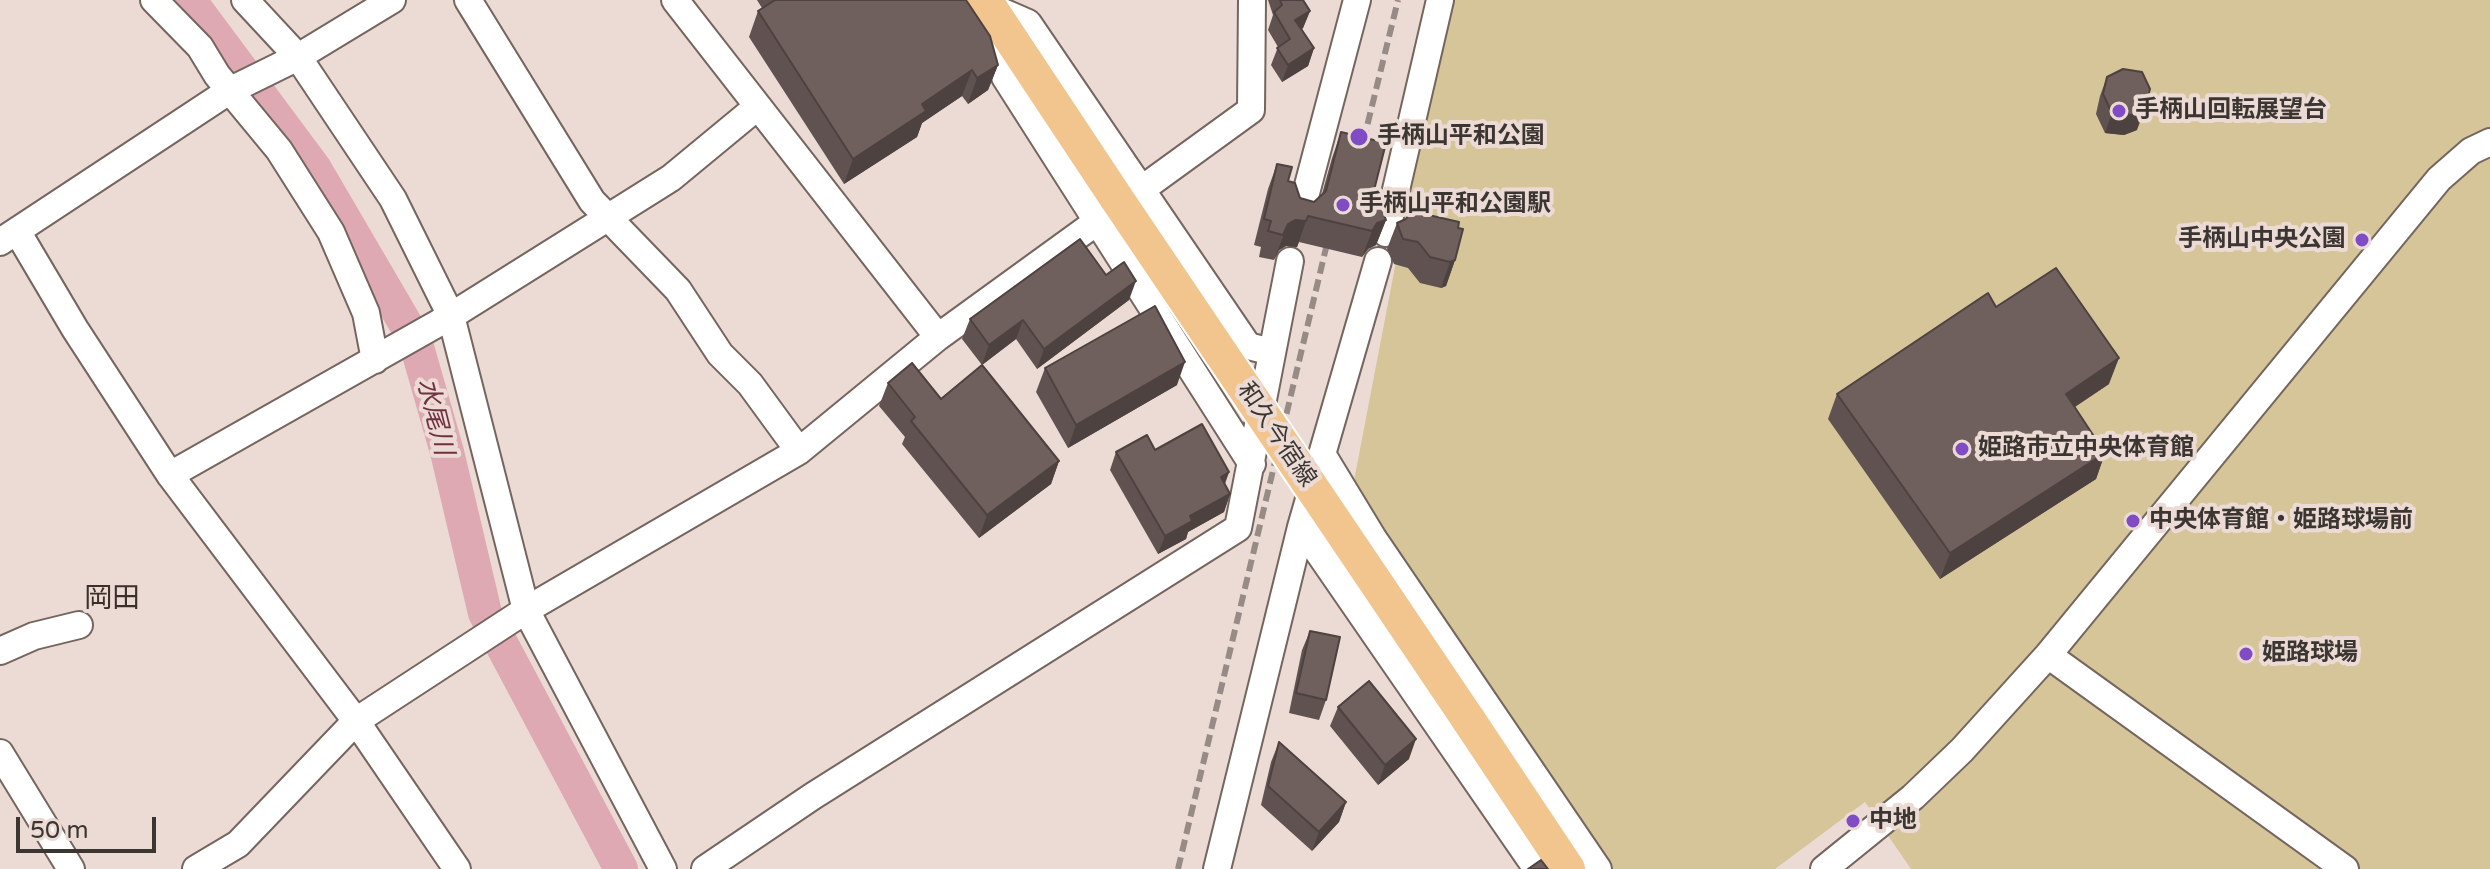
<!DOCTYPE html>
<meta charset="utf-8">
<style>
body{margin:0}
#map{position:relative;width:2490px;height:869px;overflow:hidden;background:#ebdbd4;font-family:"Varela Round",sans-serif}
canvas{display:block}
.scale{position:absolute;left:16px;top:817px;width:140px;height:36px;box-sizing:border-box;border:4px solid #3c3633;border-top:0;padding-left:10px;font-size:24px;line-height:28px;white-space:nowrap;color:#3c3633;-webkit-text-stroke:6px #ebdbd4;paint-order:stroke}
</style>
<div id="map">
<canvas width="2490" height="869"></canvas>
<div class="scale">50 m</div>
</div>
<script>
const ctx = document.querySelector('canvas').getContext('2d');
ctx.lineJoin = 'round';
function paint(path, color) { ctx.fillStyle = color; ctx.fill(path, 'evenodd'); }
const poly = rows => new Path2D(rows.map(r => 'M' + r).join(''));
function stroke(path, color, width, dash) { ctx.strokeStyle = color; ctx.lineWidth = width; ctx.lineCap = dash ? 'butt' : 'round'; ctx.setLineDash(dash || []); ctx.stroke(path); }
function write(font, color, halo, rows, align = 'center') {
  ctx.font = font + ' "Varela Round","Noto Sans JP",sans-serif'; ctx.lineWidth = 8; ctx.setLineDash([]); ctx.textBaseline = 'middle'; ctx.strokeStyle = halo; ctx.fillStyle = color; for (const [text, x, y, turn = 0] of rows) {
    ctx.save(); ctx.translate(x, y); ctx.rotate((+turn || 0) * Math.PI / 180); ctx.textAlign = isNaN(turn) ? turn : align; if (halo) ctx.strokeText(text, 0, 0); ctx.fillText(text, 0, 0); ctx.restore();
  }
}
paint(poly([
 [1454,0,2490,0,2490,869,1911,869,1865,802,1775,869,1611,869,1353,486,1412,178]
]), '#d5c598');
stroke(poly([
 [184,0,196,9,315,169,415,340,447,452,485,613,621,869]
]), '#dfa9b4', 34);
const minor = poly([
 [154,0,200,47,217,75,279,150,331,232,366,313,375,360],
 [245,0,298,57,393,199,451,316,526,610,663,869],
 [468,0,592,201,678,290,720,354,750,384,799,451],
 [675,0,938,337],
 [989,6,1028,23,1248,346,1272,352],
 [992,18,1005,77,1252,464],
 [1301,212,1357,0],
 [17,231,75,329,170,475,356,721,457,869],
 [1386,233,1440,0],
 [0,242,229,91,298,57,392,0],
 [1322,454,1373,538,1598,869],
 [170,475,451,316,671,178,757,107],
 [1301,527,1537,869],
 [0,651,34,636,79,625],
 [2048,655,2345,869],
 [0,753,71,869],
 [196,869,238,844,356,721,526,610,799,451,938,337,1251,110,1252,0],
 [705,869,813,796,1238,528,1290,261],
 [1217,869,1301,527,1378,261],
 [1824,869,1913,797,1962,750,2048,655,2439,179,2471,151,2490,142]
]);
const major = poly([
 [985,0,1117,199],
 [1468,719,1568,869]
]);
stroke(minor, '#74665f', 30);
stroke(major, '#fff', 38);
stroke(minor, '#fff', 26);
stroke(major, '#f1c58d', 34);
stroke(poly([
 [1359,159,1398,0],
 [1178,869,1326,248]
]), '#968b86', 6, [12, 6]);
const majorBridge = poly([
 [1117,199,1468,719]
]);
stroke(majorBridge, '#fff', 38, []);
stroke(majorBridge, '#f1c58d', 34);
paint(poly([
 [757,0,966,0,998,65,988,90,968,104,962,96,922,123,917,137,844,184,749,37,758,11,762,8],
 [1268,0,1303,0,1310,11,1303,28,1302,29,1314,48,1308,66,1282,82,1271,65,1278,47,1268,30,1273,15],
 [2107,77,2137,130,2124,135,2105,133,2096,114,2100,96],
 [1341,132,1371,202,1386,220,1376,245,1368,249,1362,257,1299,242,1297,247,1286,246,1279,250,1274,260,1259,257,1261,247,1254,245,1268,189,1277,164,1300,198,1314,202,1322,194,1332,158],
 [1406,219,1458,228,1455,260,1446,286,1441,288,1420,283,1408,268,1394,264,1387,249,1397,223],
 [1106,275,1129,300,1037,369,1016,339,982,365,962,339,970,319],
 [1996,307,2109,384,2075,407,2105,453,2096,479,1940,579,1828,419,1837,394],
 [1045,368,1177,385,1068,448,1036,392],
 [888,383,941,399,1059,461,1051,484,979,538,902,444,905,437,879,406],
 [1155,450,1229,472,1225,484,1230,494,1224,512,1188,532,1186,539,1158,554,1110,470,1116,452],
 [1310,631,1326,700,1319,720,1289,713,1302,650],
 [1338,707,1409,759,1378,785,1330,726],
 [1279,742,1346,802,1339,822,1312,851,1261,805,1271,762]
]), '#5f5250');
paint(poly([
 [1310,11,1303,28,1289,37,1295,20],
 [1314,48,1308,66,1282,82,1288,65],
 [998,65,988,90,968,104,977,78],
 [972,70,962,96,922,123,917,137,844,184,853,159,922,104],
 [2144,111,2137,130,2124,135,2105,133,2112,113],
 [1295,220,1306,221,1297,247,1286,246,1279,250,1274,260,1288,224],
 [1386,220,1376,245,1368,249,1362,257,1372,231,1377,223],
 [1455,260,1446,286,1441,288,1450,262],
 [1136,281,1129,300,1037,369,1044,349],
 [1023,320,1016,339,982,365,989,345],
 [2119,358,2109,384,2056,419,2066,394],
 [1185,362,1177,385,1068,448,1076,425],
 [2105,453,2096,479,1940,579,1950,553],
 [1059,461,1051,484,979,538,987,515],
 [1229,472,1222,490,1221,477],
 [1230,494,1224,512,1188,532,1186,539,1158,554,1165,536,1190,516],
 [1416,739,1409,759,1378,785,1385,765],
 [1346,802,1339,822,1312,851,1319,832]
]), '#4e4241');
const building = poly([
 [775,0,966,0,990,36,998,65,977,78,972,70,922,104,926,111,853,159,758,11,775,0],
 [1280,0,1303,0,1310,11,1295,20,1314,48,1288,65,1277,48,1290,39,1274,12,1282,5,1280,0],
 [2123,69,2142,72,2150,89,2144,111,2131,115,2112,113,2103,94,2107,77,2123,69],
 [1341,132,1386,143,1371,202,1380,204,1386,220,1377,223,1372,231,1308,216,1306,221,1295,220,1288,224,1283,235,1268,231,1271,221,1264,219,1277,164,1292,167,1288,181,1295,183,1300,198,1314,202,1326,191,1341,132],
 [1411,211,1459,222,1458,228,1463,229,1455,260,1450,262,1430,257,1418,242,1403,239,1397,223,1406,219,1411,211],
 [1080,239,1106,275,1124,262,1136,281,1044,349,1023,320,989,345,970,319,1080,239],
 [2056,268,2119,358,2066,394,2105,453,1950,553,1837,394,1988,293,1996,307,2056,268],
 [1155,306,1185,362,1076,425,1045,368,1155,306],
 [912,363,941,399,982,365,1059,461,987,515,911,421,915,417,888,383,912,363],
 [1202,424,1229,472,1221,477,1230,494,1190,516,1192,521,1165,536,1116,452,1147,435,1155,450,1202,424],
 [1310,631,1340,637,1326,700,1296,693,1310,631],
 [1369,681,1416,739,1385,765,1338,707,1369,681],
 [1279,742,1346,802,1319,832,1268,786,1279,742],
 [1541,860,1548,869,1528,869,1541,860]
]);
paint(building, '#6f5f5d');
stroke(building, '#4e4241', 2);
for (const [x, y, r, color] of [
 [2119,111,8,"#7f4cc4"],
 [1359,137,10,"#7f4cc4"],
 [1343,205,8,"#7f4cc4"],
 [2362,240,8,"#7f4cc4"],
 [1962,449,8,"#7f4cc4"],
 [2133,521,8,"#7f4cc4"],
 [2246,654,8,"#7f4cc4"],
 [1853,821,8,"#7f4cc4"]
]) { const dot = new Path2D(); dot.arc(x, y, r, 0, 2 * Math.PI); ctx.fillStyle = color; ctx.fill(dot); stroke(dot, '#ebdbd4', 3); }
write('bold 24px', '#3c3633', '#ebdbd4', [
 ["手柄山回転展望台",2135,111],
 ["手柄山平和公園",1377,137],
 ["手柄山平和公園駅",1359,205],
 ["手柄山中央公園",2346,240,"right"],
 ["姫路市立中央体育館",1978,449],
 ["中央体育館・姫路球場前",2149,521],
 ["姫路球場",2262,654],
 ["中地",1869,821]
], 'left');
write('24px', '#3c3633', '#ebdbd4', [
 ["和久今宿線",1276,435,56]
]);
write('italic 26px', '#712f42', '#ebdbd4', [
 ["水尾川",434,417,76]
]);
write('28px', '#3b2f29', '#ebdbd4', [
 ["岡田",112,600]
]);
</script>
